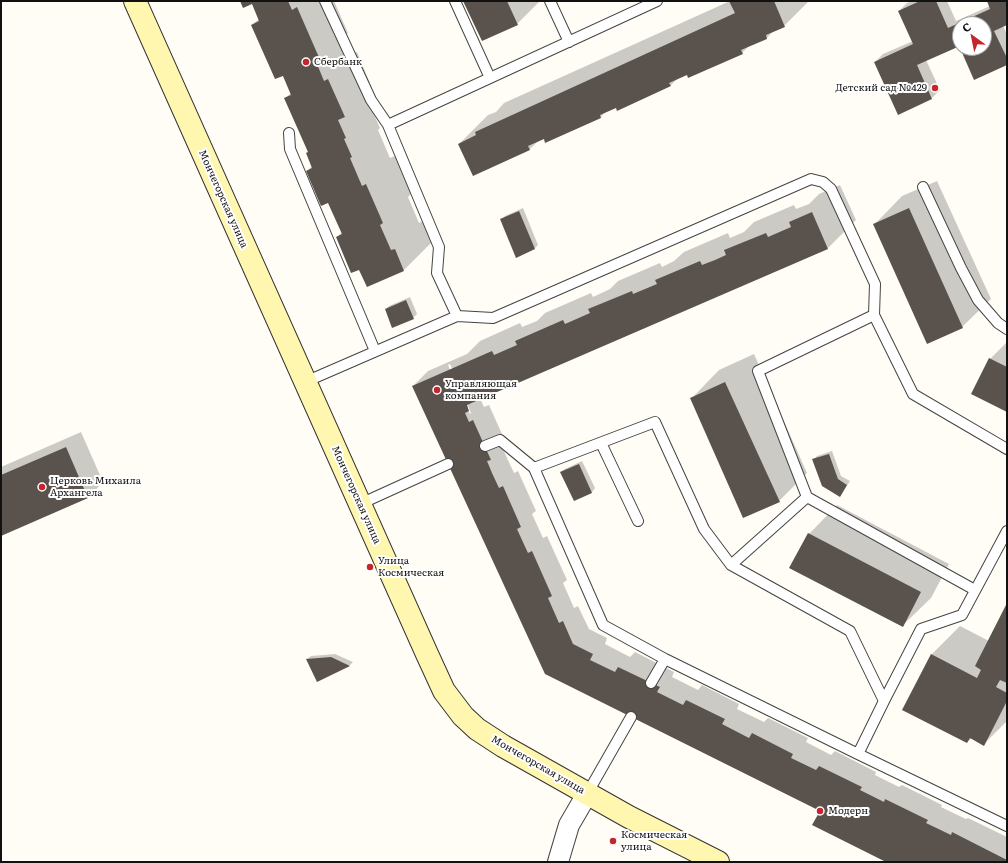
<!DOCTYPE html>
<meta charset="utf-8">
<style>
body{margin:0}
#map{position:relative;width:1008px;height:863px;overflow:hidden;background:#fffdf5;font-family:Literata,serif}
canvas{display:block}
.frame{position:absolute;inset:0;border:2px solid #111;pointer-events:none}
.north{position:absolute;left:952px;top:16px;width:40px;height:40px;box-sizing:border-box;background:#fff;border:1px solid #a0a0a0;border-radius:50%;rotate:327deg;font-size:11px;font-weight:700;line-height:16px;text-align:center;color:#111}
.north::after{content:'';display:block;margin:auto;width:14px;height:18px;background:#c4262e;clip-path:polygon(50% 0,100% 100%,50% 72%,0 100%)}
</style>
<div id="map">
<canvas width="1008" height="863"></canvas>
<div class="frame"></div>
<div class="north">С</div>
</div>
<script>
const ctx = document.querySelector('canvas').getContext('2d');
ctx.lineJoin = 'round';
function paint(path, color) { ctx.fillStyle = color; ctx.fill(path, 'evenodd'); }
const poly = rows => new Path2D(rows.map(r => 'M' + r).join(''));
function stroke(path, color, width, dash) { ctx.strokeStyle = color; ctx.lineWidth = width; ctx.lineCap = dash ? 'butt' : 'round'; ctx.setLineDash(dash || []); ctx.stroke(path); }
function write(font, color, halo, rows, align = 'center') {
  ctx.font = font + ' Literata,serif'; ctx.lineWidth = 4; ctx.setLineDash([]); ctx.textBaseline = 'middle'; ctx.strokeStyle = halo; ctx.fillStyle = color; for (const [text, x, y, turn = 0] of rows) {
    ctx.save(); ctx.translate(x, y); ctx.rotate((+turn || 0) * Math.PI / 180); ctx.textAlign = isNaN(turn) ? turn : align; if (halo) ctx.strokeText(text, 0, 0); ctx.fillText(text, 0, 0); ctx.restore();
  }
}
paint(poly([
 [241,1,334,1,348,33,345,36,353,53,357,52,372,88,367,93,372,110,380,128,378,130,390,158,395,156,411,194,408,197,419,223,423,221,432,242,404,270,367,286,359,268,337,237,342,232,329,202,307,171,312,166,307,153,308,151,285,98,291,93,283,74,252,25,259,19,252,3],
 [464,1,540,1,517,24],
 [730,1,809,1,784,26,774,30,767,38,750,45,742,53,687,74,677,79,670,86,607,110,601,117,538,141,529,150,459,144,488,115,496,112,504,103],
 [912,1,947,1,956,21,990,6,988,1,1007,1,1007,24,1003,26,1007,34,1007,63,961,48,984,48,984,24,960,24,960,45,926,60,940,90,932,98,898,114,875,62,883,54,913,41,899,11,907,3],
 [937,181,991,299,962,327,874,225,902,196],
 [840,185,856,220,827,249,480,398,484,407,489,405,506,443,502,447,507,458,514,473,518,471,536,511,532,514,543,538,547,536,567,580,563,583,574,608,578,606,589,629,607,638,605,644,630,657,635,652,674,672,672,677,698,690,702,685,739,704,737,709,764,722,768,718,808,738,806,742,831,755,835,751,876,772,875,775,899,787,902,785,942,805,941,807,966,819,968,818,1007,837,1007,862,888,862,821,810,546,673,413,386,428,371,467,354,480,341,520,323,522,327,537,321,545,313,591,293,593,297,610,289,618,281,660,263,662,267,674,261,684,252,728,233,730,238,744,232,754,222,794,205,796,209,809,204,819,194],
 [450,364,471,413,470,414,448,365],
 [523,208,538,245,534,249,501,220,505,216],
 [410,297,417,314,413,318,386,309,389,306],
 [1007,342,1007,411,990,359],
 [754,354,807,473,779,501,691,399,719,370],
 [81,432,103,482,88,498,1,535,1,467],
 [832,451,841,476,850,481,843,492,840,496,814,459,817,456],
 [582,461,595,488,592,492,574,500,561,472,565,469],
 [837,505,949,564,931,598,902,626,809,534],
 [1007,606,1007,721,984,744,972,738,967,742,932,654,960,626,989,641],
 [335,654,353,662,350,665,318,681,307,659,311,656]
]), '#0003');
paint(poly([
 [240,1,288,1,292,10,297,7,321,62,317,64,324,81,328,79,345,117,338,120,346,138,344,139,352,157,350,158,362,186,366,184,383,223,380,225,391,250,395,249,404,271,367,287,359,270,351,273,336,237,342,234,328,203,321,206,306,171,312,168,306,153,308,152,284,98,291,95,283,76,275,79,251,25,259,21,252,4,243,8],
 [463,1,507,1,518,25,482,41],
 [729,1,774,1,785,27,766,35,767,39,741,50,743,54,688,78,687,75,669,83,671,86,617,111,616,108,600,115,601,118,545,143,544,139,528,146,530,150,473,176,458,144,476,135,475,132,735,13],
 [920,1,936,1,948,28,990,9,987,1,1007,1,1007,25,994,31,1007,58,1007,65,974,80,960,48,984,48,984,24,960,24,960,46,917,65,932,99,898,115,874,62,913,44,898,11],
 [909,208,963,328,927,344,873,224],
 [519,211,535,249,516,258,500,219],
 [812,212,828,249,467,405,469,411,465,413,469,422,473,420,491,460,487,461,492,473,499,488,503,486,521,527,517,529,522,540,528,553,532,551,552,596,548,598,559,623,563,621,573,644,593,654,590,660,615,672,618,667,660,687,657,692,683,705,686,700,725,719,722,724,749,738,752,733,793,754,791,758,816,770,819,766,862,787,860,790,884,802,885,799,928,820,926,823,951,835,952,832,1007,860,1007,862,886,862,812,825,820,811,545,674,412,386,492,351,494,355,517,345,515,341,563,320,565,324,590,313,588,309,632,291,633,294,657,284,655,280,700,261,702,265,715,260,726,255,724,250,766,233,768,237,791,227,789,222],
 [406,300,414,319,392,328,385,309],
 [989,358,1007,367,1007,412,971,394],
 [725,382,780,502,743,518,690,398],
 [66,447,88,498,1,536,1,475],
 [829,454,838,479,847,485,840,497,822,486,812,459],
 [579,464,592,493,574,501,560,472],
 [808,533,921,592,903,627,789,568],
 [1007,603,1007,683,1000,680,996,687,1007,693,1007,701,984,746,970,738,967,743,902,710,931,654,977,678,981,670,975,666],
 [331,657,350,666,317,682,306,659]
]), '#5a524d');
const lane = poly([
 [325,1,371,100,388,125,439,247,437,273,457,316],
 [455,1,490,78],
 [550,1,569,42],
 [388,125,657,1],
 [289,133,290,149,375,351],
 [923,187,961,268,978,300,998,323,1007,329],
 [305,382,457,316,493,318,811,179,823,182,831,189,875,284,874,315],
 [601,443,638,521],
 [485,446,500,440,534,468,603,625,665,659,858,754,1007,826],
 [534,468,655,422,704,529,731,565,850,631,884,701],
 [807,497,975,590],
 [360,504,448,464],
 [731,565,807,497,758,371,874,315,913,394,1007,449],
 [651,683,665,659],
 [858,754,884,701,921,629,962,615,1007,531],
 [587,794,631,717]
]);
const street = poly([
 [558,862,569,825,587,794]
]);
const secondary = poly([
 [135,1,427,654,444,691,463,716,477,729,503,746,629,817,718,862]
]);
stroke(lane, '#444', 12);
stroke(street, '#444', 22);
stroke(secondary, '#333', 24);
stroke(lane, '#fff', 10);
stroke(street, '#fff', 20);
stroke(secondary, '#fff6b0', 22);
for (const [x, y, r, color] of [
 [306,62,4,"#c4262e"],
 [935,88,4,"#c4262e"],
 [437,390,4,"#c4262e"],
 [42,487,4,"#c4262e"],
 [370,567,4,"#c4262e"],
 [820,811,4,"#c4262e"],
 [613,841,4,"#c4262e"]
]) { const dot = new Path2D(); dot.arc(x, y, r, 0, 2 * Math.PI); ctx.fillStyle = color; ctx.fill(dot); stroke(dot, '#fff', 1.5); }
write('10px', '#111', '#fff', [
 ["Сбербанк",314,62],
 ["Детский сад №429",927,88,"right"],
 ["Управляющая",445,384],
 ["компания",445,396],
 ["Церковь Михаила",50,481],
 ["Архангела",50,493],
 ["Улица",378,561],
 ["Космическая",378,573],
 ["Модерн",828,811],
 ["Космическая",621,835],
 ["улица",621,847]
], 'left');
write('10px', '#111', '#fff', [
 ["Мончегорская улица",223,199,66],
 ["Мончегорская улица",356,495,66],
 ["Мончегорская улица",538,765,30]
]);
</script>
